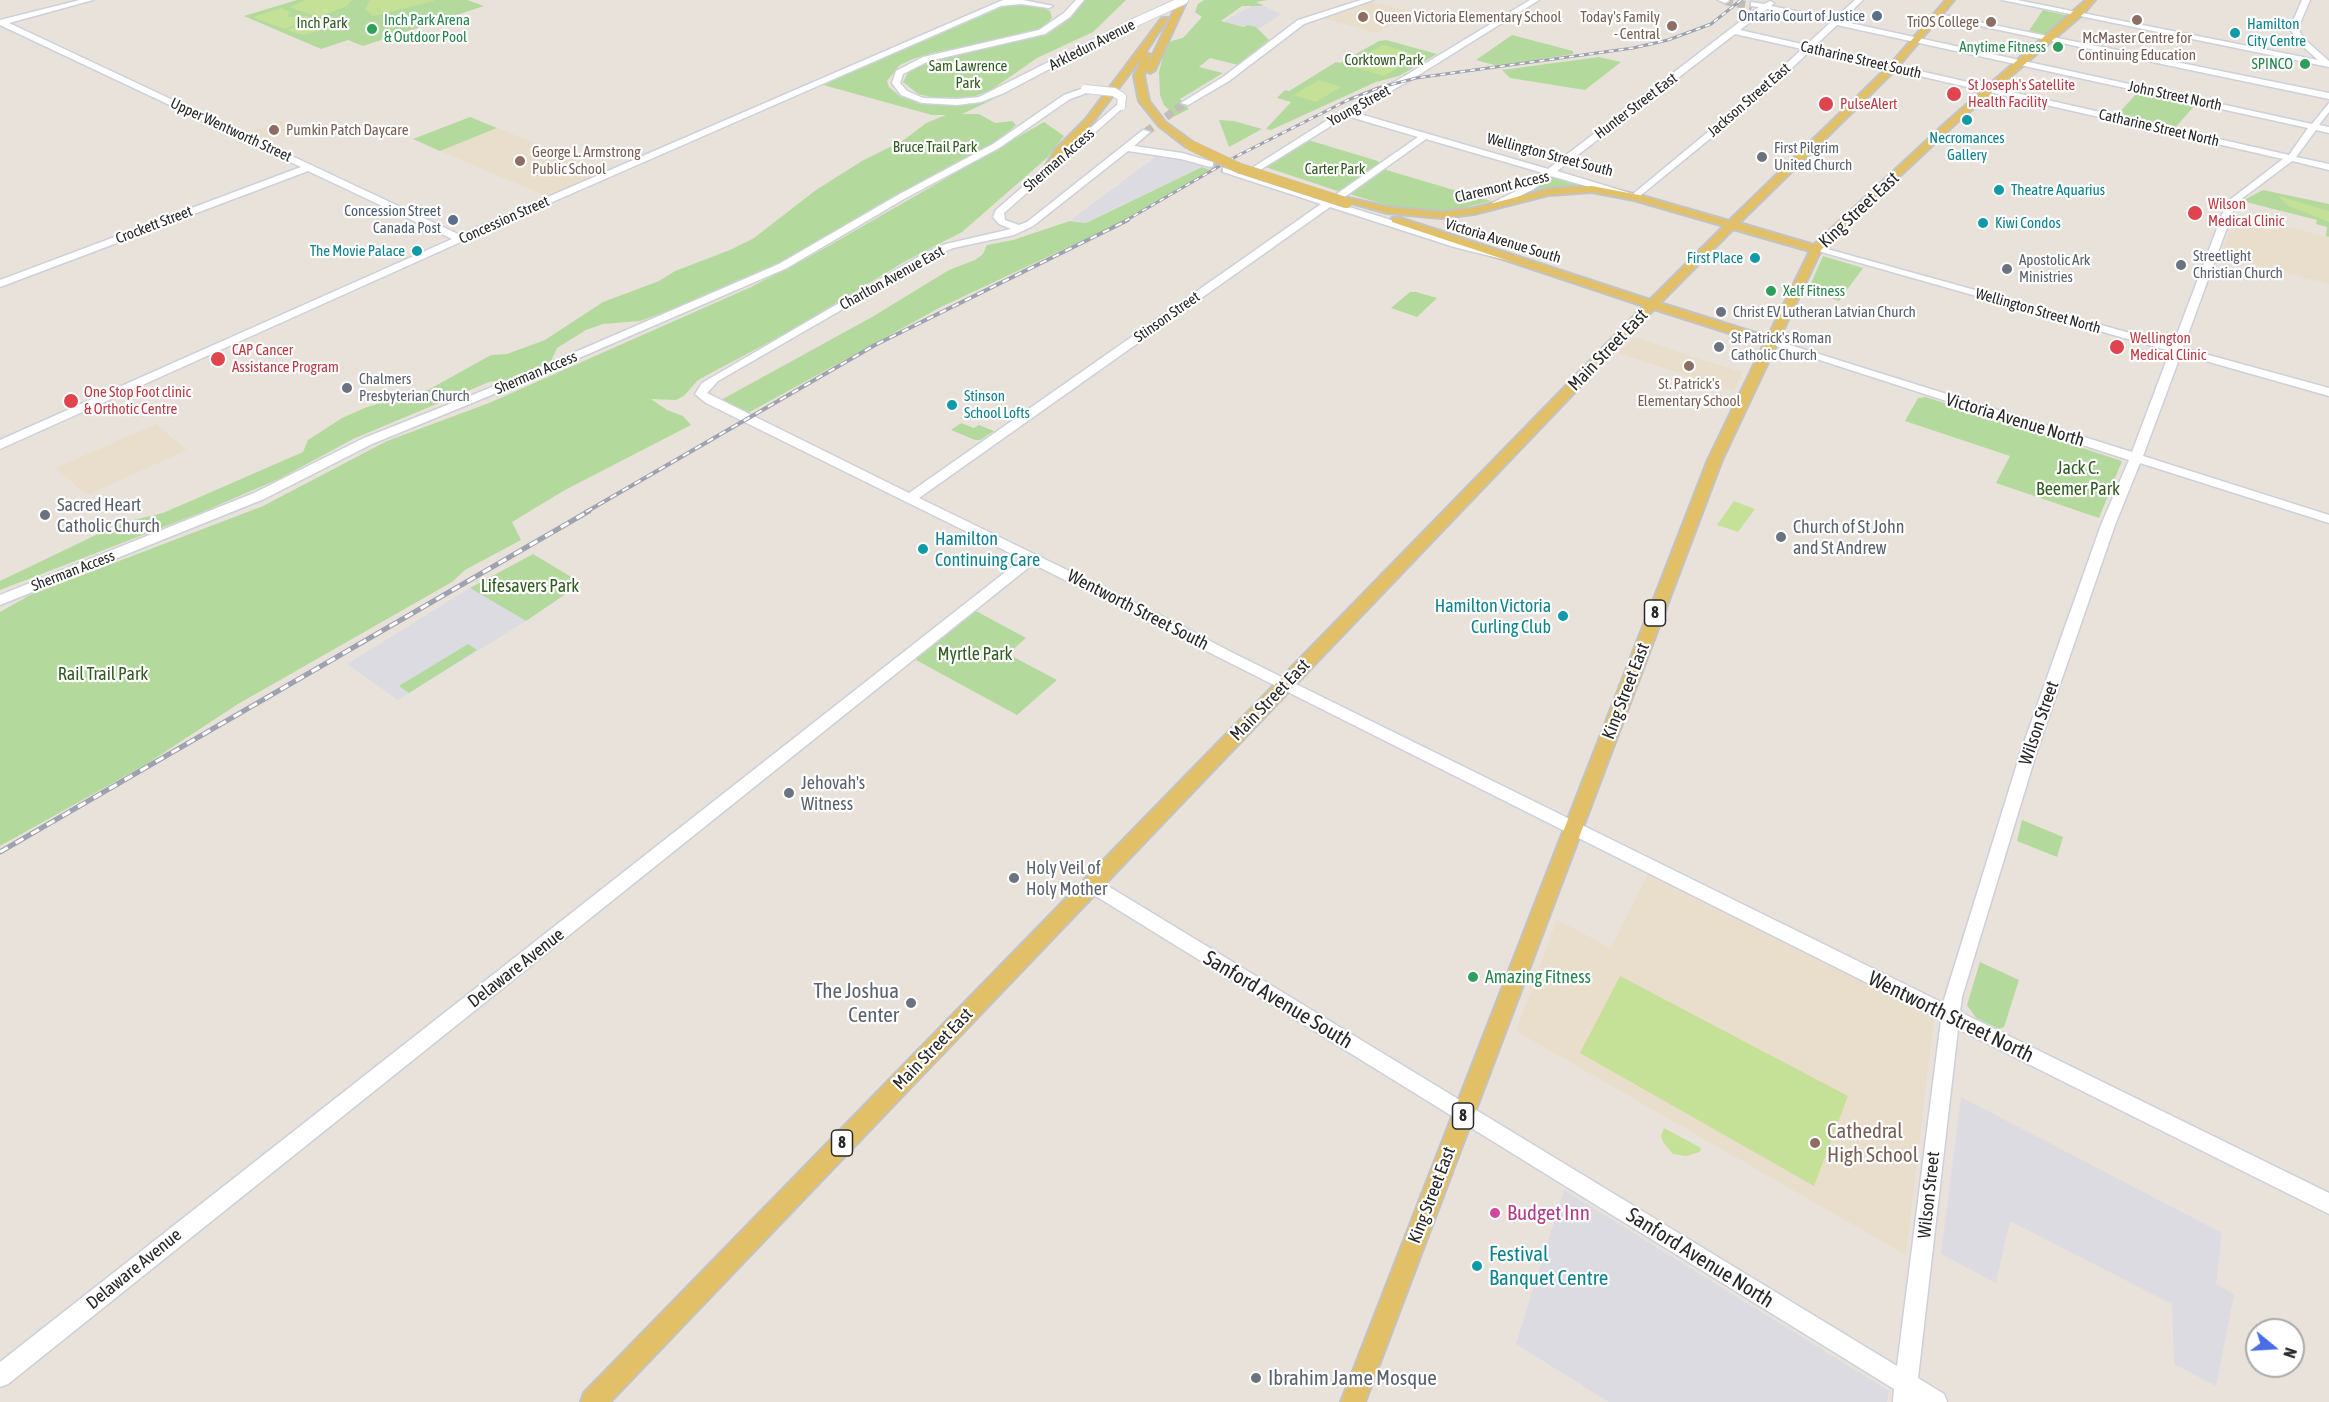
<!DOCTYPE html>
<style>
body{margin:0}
#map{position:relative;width:2329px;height:1402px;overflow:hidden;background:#e9e2db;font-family:"Asap Condensed",sans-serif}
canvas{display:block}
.north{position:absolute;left:2245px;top:1318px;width:60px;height:60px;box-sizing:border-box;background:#fff;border:2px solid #a9a9a9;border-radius:50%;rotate:108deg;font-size:16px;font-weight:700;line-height:24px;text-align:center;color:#282828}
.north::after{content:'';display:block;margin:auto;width:21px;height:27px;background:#496de7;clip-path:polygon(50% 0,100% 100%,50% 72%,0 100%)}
</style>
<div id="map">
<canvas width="2329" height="1402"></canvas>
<div class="north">N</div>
</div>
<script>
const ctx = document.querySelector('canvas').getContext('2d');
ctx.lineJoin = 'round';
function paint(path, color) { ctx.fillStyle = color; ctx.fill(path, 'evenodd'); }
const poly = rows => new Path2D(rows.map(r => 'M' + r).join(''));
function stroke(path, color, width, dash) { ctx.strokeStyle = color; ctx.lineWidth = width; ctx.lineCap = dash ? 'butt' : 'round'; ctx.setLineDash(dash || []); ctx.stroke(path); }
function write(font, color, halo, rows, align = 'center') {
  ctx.font = font + ' "Asap Condensed",sans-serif'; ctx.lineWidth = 4.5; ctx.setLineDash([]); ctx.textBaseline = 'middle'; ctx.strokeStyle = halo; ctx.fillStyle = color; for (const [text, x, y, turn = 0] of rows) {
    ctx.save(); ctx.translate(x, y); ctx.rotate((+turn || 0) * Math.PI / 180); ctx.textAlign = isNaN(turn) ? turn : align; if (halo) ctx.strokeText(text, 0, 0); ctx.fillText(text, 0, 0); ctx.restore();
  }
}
paint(poly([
 [1252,6,1266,7,1281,14,1259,29,1223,22],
 [1158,155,1203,166,1085,223,1071,220],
 [470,588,526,621,398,700,347,664],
 [1961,1097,2222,1233,2216,1284,2234,1295,2216,1386,2174,1364,2172,1304,2010,1221,1996,1283,1941,1254],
 [1564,1190,1889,1391,1887,1402,1609,1402,1516,1344]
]), '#dcdbe2');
paint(poly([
 [1372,2,1415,12,1377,33,1319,17],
 [283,120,298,127,266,139,249,132],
 [497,128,603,171,603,172,546,196,440,151],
 [2236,215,2329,237,2329,284,2220,256],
 [1634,337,1699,359,1743,372,1734,390,1730,390,1621,354,1619,352],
 [156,424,187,450,87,495,56,468],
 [1648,874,1934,1018,1906,1255,1516,1031,1557,920,1611,948]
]), '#e9decb');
paint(poly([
 [297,0,467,0,484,6,363,46,348,40,321,49,244,16],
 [1083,0,1126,0,1093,32,1037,58,991,90,973,97,939,99,918,94,903,82,909,71,934,60,1050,32,1062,24],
 [1204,0,1268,0,1256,2,1264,6,1242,6,1221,21,1244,27,1248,25,1256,27,1269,40,1238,65,1210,58,1199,67,1223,73,1180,99,1189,109,1175,116,1164,105,1160,95,1159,72,1165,49,1171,41,1183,38,1202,17,1195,12,1198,4],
 [1009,4,1039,6,1050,11,1052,18,1045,26,1027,34,932,53,913,59,900,65,887,81,889,87,901,97,923,103,952,105,994,99,962,114,979,114,995,123,1012,121,1016,125,1002,138,973,155,887,200,785,261,697,301,640,321,603,324,586,330,557,348,551,361,535,369,510,379,489,382,353,439,281,478,200,513,0,590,0,581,100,533,129,521,163,513,303,452,308,440,342,418,367,407,428,390,491,355,507,354,545,340,603,302,659,281,675,271,730,250,754,238,816,190,862,161,904,140,926,123,946,115,932,115,823,85],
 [2043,10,2069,16,2046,35,2028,32],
 [1512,35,1573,51,1573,54,1498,66,1476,60],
 [1386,40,1437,54,1399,76,1376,82,1271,130,1266,129,1291,102,1277,98,1285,90,1289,91,1336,62,1340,63,1379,41],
 [1599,57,1621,62,1585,90,1510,78,1502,70],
 [2139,91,2196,104,2174,129,2116,116],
 [470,117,497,128,440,151,413,139],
 [1219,120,1234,121,1262,129,1229,147],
 [1044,122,1064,136,1048,157,962,232,904,262,790,331,698,380,684,396,676,400,651,399,667,410,683,416,691,425,565,490,512,522,521,540,465,570,452,582,238,704,145,765,0,846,0,612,30,595,263,506,387,441,489,403,751,287,809,257],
 [1308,140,1378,161,1380,164,1341,192,1265,167],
 [1202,167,1210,170,1130,218,939,308,748,413,721,400,872,317,949,270,975,260,983,254,987,245,1013,240,1070,221,1086,223],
 [1383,169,1491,201,1455,210,1427,211,1397,208,1349,194],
 [1551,174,1601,187,1562,187,1529,192],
 [2263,190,2329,204,2329,237,2326,236,2327,227,2316,224,2317,220,2242,201],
 [1823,256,1863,268,1839,301,1808,290],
 [1410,292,1416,292,1437,298,1417,317,1391,308],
 [1926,397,2122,461,2099,518,1996,483,2010,456,1905,421,1918,398],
 [961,423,974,428,979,425,994,431,980,440,975,440,951,430],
 [533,554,578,581,579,585,526,621,470,588],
 [976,611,1026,638,1008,654,1057,680,1017,715,916,660,918,656],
 [468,644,477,650,409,693,399,686],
 [2022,820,2063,837,2057,857,2017,841],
 [1980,962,2019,980,2004,1027,1999,1029,1976,1018,1967,1005]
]), '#b3da9c');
paint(poly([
 [305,0,352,0,347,6,318,17,290,7],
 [370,0,433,0,434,1,373,16,365,9],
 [281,8,290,12,287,17,306,16,315,19,284,29,253,17],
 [311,22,326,22,333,25,304,35,287,30],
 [1383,45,1419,56,1406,63,1369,53],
 [1361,57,1398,68,1384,76,1347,65],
 [1319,80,1341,87,1316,102,1294,95],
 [2278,196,2329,211,2329,222,2287,205],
 [1734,501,1755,509,1738,532,1717,525],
 [1620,976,1848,1096,1814,1186,1580,1053],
 [1664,1128,1701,1148,1700,1152,1686,1156,1673,1154,1663,1142,1661,1136]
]), '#c5e198');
stroke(poly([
 [1725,1,1752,6],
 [1146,132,1185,103],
 [1210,164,1226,170]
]), '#c2bdb7', 8, [8, 4.5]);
const secondary = poly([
 [80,0,93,0,9,23,460,235,1003,0,1023,0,1053,6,1049,8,1021,4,1001,6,454,245,0,449,0,440,452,239,308,171,0,287,0,280,301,167,0,25,0,20,80,0],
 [1076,0,1084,0,1070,17,1045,34,929,61,903,74,900,83,907,91,923,98,957,99,979,97,1124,24,1131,26,1004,93,981,102,957,105,922,103,901,95,892,83,896,71,923,57,1039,30,1064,13,1076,0],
 [1361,0,1373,0,1304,24,1229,81,1188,105,1181,103,1223,77,1298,20,1361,0],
 [1530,0,1539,0,1409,81,1353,112,1548,169,1759,7,1751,6,1751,2,1764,4,1770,1,1774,3,1771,6,1834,19,1855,0,1863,0,1841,21,2312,124,2329,103,2329,112,2319,125,2329,127,2329,133,2316,130,2296,157,2329,164,2329,170,2292,161,2236,203,2183,348,2329,388,2329,396,2181,354,2143,456,2329,515,2329,523,2140,463,2115,525,2037,751,1962,997,1960,1012,2329,1193,2329,1214,1958,1029,1918,1378,1944,1394,1947,1402,1893,1402,1894,1389,1086,890,1084,885,1086,880,1092,878,1098,880,1897,1366,1941,1020,1033,564,8,1384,0,1387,0,1362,1022,559,706,403,695,394,702,383,925,253,946,244,1011,229,999,224,993,217,996,210,1118,104,1125,106,1004,213,1005,220,1019,225,1027,222,1143,130,1150,132,1134,146,1182,153,1213,162,1213,166,1210,167,1181,159,1128,151,1033,226,1014,235,953,248,933,257,718,381,707,393,909,493,1321,204,1223,172,1223,168,1244,173,1337,114,1403,77,1530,0],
 [1767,9,1830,23,1806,45,1740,30,1767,9],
 [1837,25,2308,128,2289,155,1814,47,1837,25],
 [1735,34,1802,49,1755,93,1633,194,1557,171,1735,34],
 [1810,51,2283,159,2227,202,2173,345,1820,247,1811,249,2170,351,2132,452,1774,340,1770,339,1764,342,2129,460,2101,525,2021,751,1943,1003,1233,653,1174,622,919,498,1330,207,1454,247,1514,262,1514,258,1336,203,1426,139,1543,173,1526,186,1492,203,1492,207,1498,207,1532,190,1551,176,1635,200,1761,97,1810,51],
 [1347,116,1418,137,1328,200,1252,175,1347,116],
 [1718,0,1728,0,1729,1,1725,3,1718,0],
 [2002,0,2017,0,2318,60,2297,41,2290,28,2302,0,2310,0,2298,28,2303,38,2329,61,2329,67,2002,0],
 [1934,13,2329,93,2329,99,1937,17,1934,13],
 [1084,88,1087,89,1087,93,1070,99,999,148,904,199,787,268,528,380,372,444,264,499,0,605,0,595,254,493,364,438,520,376,779,264,898,195,993,144,1064,95,1084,88]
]);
const primary = poly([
 [1179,0,1187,0,1155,70,1150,73,1146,70,1144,76,1149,101,1165,122,1194,143,1194,147,1186,147,1159,126,1139,101,1134,76,1142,57,1092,123,1064,153,1055,167,1047,167,1046,165,1056,149,1086,119,1162,18,1168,18,1145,53,1151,55,1147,67,1179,0],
 [1946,0,1954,0,1896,69,1739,223,1814,245,1949,120,2086,0,2095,0,2083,14,1955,124,1821,250,1722,460,1365,1402,1341,1402,1708,460,1764,344,1654,309,610,1402,581,1402,584,1393,1644,306,1392,222,1392,218,1400,218,1650,300,1724,226,1634,200,1592,192,1548,195,1474,214,1441,218,1387,213,1344,201,1344,197,1388,207,1441,212,1474,208,1548,189,1592,186,1639,195,1729,221,1890,65,1946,0],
 [1733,229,1810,251,1768,337,1660,303,1733,229]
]);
stroke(secondary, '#cdd0db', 3);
stroke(primary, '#c3c3c3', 4);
paint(secondary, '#fff');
paint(primary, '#e1c067');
const railFar2 = poly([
 [1125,221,1237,156,1348,100,1378,88,1416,78,1633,48,1668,40,1711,24,1741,0]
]);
const railFar1 = poly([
 [586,512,875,345,1128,220]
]);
const rail = poly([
 [0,852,589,511]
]);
stroke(railFar2, '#9ea1b0', 3);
stroke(railFar1, '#9ea1b0', 4);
stroke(rail, '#9ea1b0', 5);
stroke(railFar2, '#fff', 1.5, [5]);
stroke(railFar1, '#fff', 2, [7]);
stroke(rail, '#fff', 3, [9]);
const secondaryBridge = poly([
 [1127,26,1184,0],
 [1085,89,1114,92,1122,97,1121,106]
]);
const primaryBridge = poly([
 [1190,145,1239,168,1347,203]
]);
stroke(secondaryBridge, '#cdd0db', 10, []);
stroke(primaryBridge, '#c3c3c3', 11, []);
stroke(secondaryBridge, '#fff', 8);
stroke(primaryBridge, '#e1c067', 10);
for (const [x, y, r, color] of [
 [1877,16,6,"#5c6f8a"],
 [1363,17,6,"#8d6e63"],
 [2137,20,6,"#8d6e63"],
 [1991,22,6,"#8d6e63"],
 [1672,26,6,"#8d6e63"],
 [372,29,6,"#2e9e5b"],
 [2235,33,6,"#0f9aa8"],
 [2058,47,6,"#2e9e5b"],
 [2305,64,6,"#2e9e5b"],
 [1954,94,8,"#e0444e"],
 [1826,104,8,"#e0444e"],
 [1967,120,6,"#0f9aa8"],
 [274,130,6,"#8d6e63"],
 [1762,157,6,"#6b7280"],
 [520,161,6,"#8d6e63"],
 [1999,190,6,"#0f9aa8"],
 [2195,213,8,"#e0444e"],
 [453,220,6,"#5c6f8a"],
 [1983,223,6,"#0f9aa8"],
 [417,251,6,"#0f9aa8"],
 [1755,258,6,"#0f9aa8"],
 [2181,265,6,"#6b7280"],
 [2007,269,6,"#6b7280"],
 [1771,291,6,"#2e9e5b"],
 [1721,312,6,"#6b7280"],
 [1719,347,6,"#6b7280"],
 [2117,347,8,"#e0444e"],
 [218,359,8,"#e0444e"],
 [1689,366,6,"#8d6e63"],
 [347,388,6,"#6b7280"],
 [71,401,8,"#e0444e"],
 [952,405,6,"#0f9aa8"],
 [45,515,6,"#6b7280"],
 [1781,537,6,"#6b7280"],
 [923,549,6,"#0f9aa8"],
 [1563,616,6,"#0f9aa8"],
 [789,793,6,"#6b7280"],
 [1014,878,6,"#6b7280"],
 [1473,977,6,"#2e9e5b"],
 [911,1003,6,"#6b7280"],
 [1815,1143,6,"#8d6e63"],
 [1495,1213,6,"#d1479c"],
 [1477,1266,6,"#0f9aa8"],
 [1256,1378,6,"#6b7280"]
]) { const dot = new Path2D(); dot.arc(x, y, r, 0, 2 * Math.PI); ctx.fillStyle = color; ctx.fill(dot); stroke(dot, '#fff', 2); }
write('15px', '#4e5e75', '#fff', [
 ["Ontario Court of Justice",1865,16],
 ["Concession Street",441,211],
 ["Canada Post",441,228]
], 'right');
write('15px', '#785e54', '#fff', [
 ["Queen Victoria Elementary School",1375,17],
 ["Today's Family",1660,17,"right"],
 ["- Central",1660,34,"right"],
 ["TriOS College",1979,22,"right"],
 ["McMaster Centre for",2137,38,"center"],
 ["Continuing Education",2137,55,"center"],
 ["Pumkin Patch Daycare",286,130],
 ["George L. Armstrong",532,152],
 ["Public School",532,169],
 ["St. Patrick's",1689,384,"center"],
 ["Elementary School",1689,401,"center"]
], 'left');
write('15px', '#27864d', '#fff', [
 ["Inch Park Arena",384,20],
 ["& Outdoor Pool",384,37],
 ["Anytime Fitness",2046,47,"right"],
 ["SPINCO",2293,64,"right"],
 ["Xelf Fitness",1783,291]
], 'left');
write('15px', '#2f5c20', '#fff', [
 ["Inch Park",322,23],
 ["Corktown Park",1384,60],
 ["Sam Lawrence",968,66],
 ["Park",968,83],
 ["Bruce Trail Park",935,147],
 ["Carter Park",1335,169]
]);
write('15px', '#0d838f', '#fff', [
 ["Hamilton",2247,24],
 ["City Centre",2247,41],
 ["Necromances",1967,138,"center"],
 ["Gallery",1967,155,"center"],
 ["Theatre Aquarius",2011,190],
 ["Kiwi Condos",1995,223],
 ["The Movie Palace",405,251,"right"],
 ["First Place",1743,258,"right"],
 ["Stinson",964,396],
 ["School Lofts",964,413]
], 'left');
write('15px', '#282828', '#fff', [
 ["Arkledun Avenue",1092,45,-27],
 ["Catharine Street South",1861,60,13],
 ["John Street North",2175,96,12],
 ["Jackson Street East",1749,100,-41],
 ["Young Street",1359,106,-29],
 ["Hunter Street East",1636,106,-37],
 ["Catharine Street North",2159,128,13],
 ["Upper Wentworth Street",231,130,25],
 ["Wellington Street South",1550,155,15],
 ["Sherman Access",1059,160,-41],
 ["Claremont Access",1502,187,-13],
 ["Concession Street",504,220,-24],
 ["Crockett Street",154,225,-21],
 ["Victoria Avenue South",1503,241,17],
 ["Charlton Avenue East",892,278,-29],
 ["Wellington Street North",2038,311,16],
 ["Stinson Street",1167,317,-35],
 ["Sherman Access",536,373,-23],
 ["Sherman Access",73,571,-21]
]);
write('15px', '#be3a42', '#fff', [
 ["St Joseph's Satellite",1968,85],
 ["Health Facility",1968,102],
 ["PulseAlert",1840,104],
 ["Wilson",2208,204],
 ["Medical Clinic",2208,221],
 ["Wellington",2130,338],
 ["Medical Clinic",2130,355],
 ["CAP Cancer",232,350],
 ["Assistance Program",232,367],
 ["One Stop Foot clinic",84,392],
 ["& Orthotic Centre",84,409]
], 'left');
write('15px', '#5b616d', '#fff', [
 ["First Pilgrim",1774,148],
 ["United Church",1774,165],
 ["Streetlight",2193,256],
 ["Christian Church",2193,273],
 ["Apostolic Ark",2019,260],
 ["Ministries",2019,277],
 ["Christ EV Lutheran Latvian Church",1733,312],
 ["St Patrick's Roman",1731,338],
 ["Catholic Church",1731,355],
 ["Chalmers",359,379],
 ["Presbyterian Church",359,396]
], 'left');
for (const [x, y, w] of [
 [1655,613,21],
 [1463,1116,21],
 [842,1143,21]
]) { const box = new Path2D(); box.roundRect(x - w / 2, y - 13, w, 26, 4.5); ctx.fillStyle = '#fff'; ctx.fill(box); stroke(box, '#282828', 1.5); }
write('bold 16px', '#282828', null, [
 ["8",1655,613],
 ["8",1463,1116],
 ["8",842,1143]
]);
write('18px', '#282828', '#fff', [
 ["King Street East",1859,210,-43],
 ["Main Street East",1608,350,-46],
 ["Victoria Avenue North",2015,420,17],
 ["Wentworth Street South",1138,610,27],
 ["King Street East",1626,691,-69],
 ["Main Street East",1270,700,-46],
 ["Wilson Street",2039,723,-71],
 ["Delaware Avenue",516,968,-38],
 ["Main Street East",933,1049,-46],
 ["King Street East",1432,1195,-69],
 ["Wilson Street",1929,1195,-84],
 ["Delaware Avenue",134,1269,-39]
]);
write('18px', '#2f5c20', '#fff', [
 ["Jack C.",2078,468],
 ["Beemer Park",2078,489],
 ["Lifesavers Park",530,586],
 ["Myrtle Park",975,654],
 ["Rail Trail Park",103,674]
]);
write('18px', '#5b616d', '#fff', [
 ["Sacred Heart",57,505],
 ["Catholic Church",57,526],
 ["Church of St John",1793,527],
 ["and St Andrew",1793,548],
 ["Jehovah's",801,783],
 ["Witness",801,804],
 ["Holy Veil of",1026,868],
 ["Holy Mother",1026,889]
], 'left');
write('18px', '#0d838f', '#fff', [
 ["Hamilton",935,539],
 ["Continuing Care",935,560],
 ["Hamilton Victoria",1551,606,"right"],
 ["Curling Club",1551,627,"right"]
], 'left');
write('18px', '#27864d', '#fff', [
 ["Amazing Fitness",1485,977]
], 'left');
write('21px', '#5b616d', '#fff', [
 ["The Joshua",899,991],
 ["Center",899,1015],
 ["Ibrahim Jame Mosque",1268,1378,"left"]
], 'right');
write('21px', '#282828', '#fff', [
 ["Sanford Avenue South",1278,1000,31],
 ["Wentworth Street North",1951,1017,26],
 ["Sanford Avenue North",1700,1258,32]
]);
write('21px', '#785e54', '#fff', [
 ["Cathedral",1827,1131],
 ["High School",1827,1155]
], 'left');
write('21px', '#b23c85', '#fff', [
 ["Budget Inn",1507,1213]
], 'left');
write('21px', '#0d838f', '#fff', [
 ["Festival",1489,1254],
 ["Banquet Centre",1489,1278]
], 'left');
</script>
